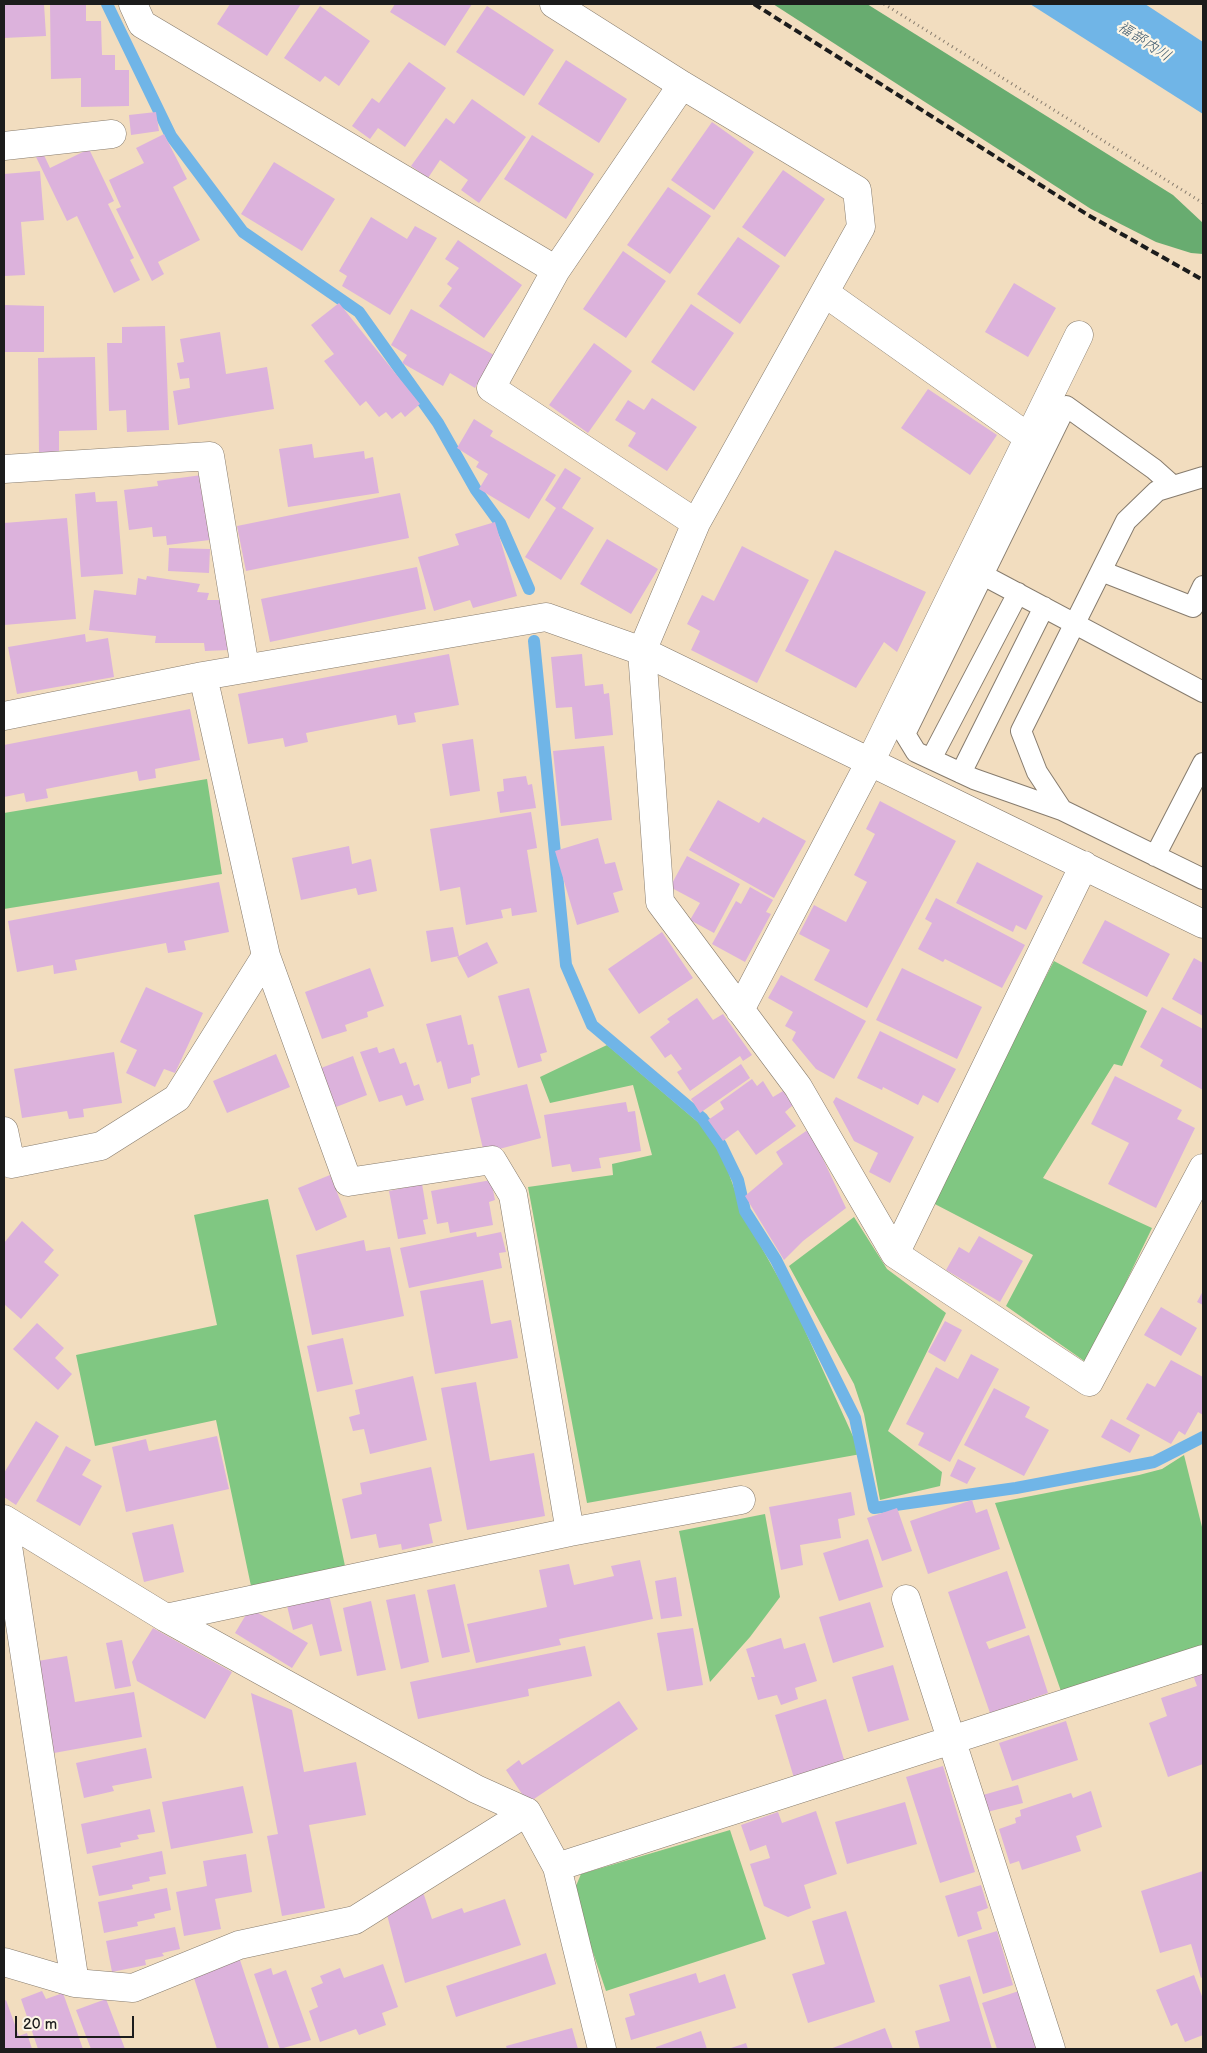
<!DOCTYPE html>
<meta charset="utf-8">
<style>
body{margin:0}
#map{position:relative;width:1207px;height:2053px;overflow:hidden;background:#f2ddbf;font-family:"Balsamiq Sans",sans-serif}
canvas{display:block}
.frame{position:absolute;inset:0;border:5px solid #1c1c1c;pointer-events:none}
.scale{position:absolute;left:15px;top:2016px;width:119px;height:22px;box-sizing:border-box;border:2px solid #1c1c1c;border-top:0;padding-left:6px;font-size:15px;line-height:18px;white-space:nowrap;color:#1c1c1c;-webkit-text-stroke:4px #fcf5e5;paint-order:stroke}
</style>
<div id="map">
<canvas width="1207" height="2053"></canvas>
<div class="frame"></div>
<div class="scale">20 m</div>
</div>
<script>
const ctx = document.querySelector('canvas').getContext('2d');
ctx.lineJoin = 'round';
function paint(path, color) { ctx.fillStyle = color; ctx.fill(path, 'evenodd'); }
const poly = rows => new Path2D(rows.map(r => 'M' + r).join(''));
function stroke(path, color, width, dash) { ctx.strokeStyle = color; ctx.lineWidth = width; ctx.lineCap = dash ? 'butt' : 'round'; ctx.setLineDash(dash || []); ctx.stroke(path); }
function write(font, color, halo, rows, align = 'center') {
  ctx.font = font + ' "Balsamiq Sans","Klee One",sans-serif'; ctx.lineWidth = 4.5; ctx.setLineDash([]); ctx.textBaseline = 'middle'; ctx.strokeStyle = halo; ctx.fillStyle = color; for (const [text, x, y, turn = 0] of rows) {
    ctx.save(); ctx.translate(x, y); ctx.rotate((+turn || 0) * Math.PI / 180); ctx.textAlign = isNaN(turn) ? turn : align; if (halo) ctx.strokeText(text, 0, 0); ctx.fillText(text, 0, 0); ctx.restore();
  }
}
paint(poly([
 [207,779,222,874,4,909,4,813],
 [1054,961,1147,1011,1122,1066,1114,1064,1043,1178,1152,1228,1087,1363,1006,1306,1033,1255,929,1201],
 [607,1045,699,1123,723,1157,744,1216,792,1302,861,1454,587,1503,528,1187,613,1175,612,1164,652,1155,633,1085,550,1103,540,1077],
 [268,1199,345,1566,251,1586,216,1420,95,1446,76,1355,217,1325,194,1215],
 [854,1217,887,1269,946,1313,888,1431,942,1472,940,1486,880,1500,864,1414,854,1384,789,1266],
 [1184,1455,1203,1531,1203,1650,1062,1694,995,1503,1139,1475,1162,1469],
 [765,1514,780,1597,750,1637,710,1682,679,1531],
 [730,1830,766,1939,606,1991,573,1893,581,1874]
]), '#80c782');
paint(poly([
 [773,4,867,4,1173,195,1203,223,1203,254,1191,253,1156,242,1091,209]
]), '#68ac70');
paint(poly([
 [1030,4,1145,4,1203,42,1203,114]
]), '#70b5e7');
stroke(poly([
 [107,4,171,136,243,232,359,312,438,423,476,490,500,523,529,589],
 [534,641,566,965,592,1025,702,1118,721,1145,738,1180,745,1211,776,1260,855,1418,874,1508,1016,1488,1154,1462,1203,1437]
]), '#70b5e7', 12);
paint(poly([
 [4,4,44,4,46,36,4,38],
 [50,4,86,4,86,21,101,21,102,55,115,55,115,70,129,70,129,106,81,107,81,78,51,79],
 [230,4,301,4,267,56,217,24],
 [395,4,472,4,445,46,390,12],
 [320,6,370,41,339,86,325,76,320,82,284,58],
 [487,6,554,50,524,96,456,52],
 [566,60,627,99,599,143,538,104],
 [409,62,446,88,405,147,378,128,370,139,352,126,372,98,379,103],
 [472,99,526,137,479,203,461,190,468,180,440,160,428,178,411,166,446,118,454,124],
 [156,112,159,131,131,135,129,115],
 [712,122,754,152,714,210,671,180],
 [164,134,187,179,173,187,200,240,158,262,164,274,152,281,116,209,121,207,109,180,144,163,136,148],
 [532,135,594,174,566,219,504,179],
 [89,149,114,201,108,204,134,258,130,260,140,280,114,293,77,216,67,221,36,157,43,153,50,168],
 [274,162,335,199,302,251,241,214],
 [783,170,825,199,785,257,742,227],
 [40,171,44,220,21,222,25,275,4,276,4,174],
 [668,187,711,216,670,274,627,245],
 [371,217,407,239,415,226,437,238,390,315,342,286,347,276,339,271],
 [738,237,780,266,740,324,697,294],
 [458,240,522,285,484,338,439,306,452,288,447,284,459,268,445,259],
 [623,251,666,281,626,338,583,309],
 [1014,283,1056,308,1028,357,985,332],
 [339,303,420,404,405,417,401,412,392,419,386,412,379,417,366,401,360,406,324,361,334,354,311,325],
 [691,304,734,333,694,391,651,362],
 [4,305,44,306,44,352,4,352],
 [411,309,494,355,475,388,450,373,443,386,402,363,407,355,391,345],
 [165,326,169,430,127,432,126,410,109,411,107,343,122,343,122,327],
 [220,332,226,374,267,367,274,409,178,425,173,391,190,388,189,378,180,379,177,363,184,362,180,339],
 [594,343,632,371,588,433,549,405],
 [95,357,97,430,59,431,59,454,39,454,38,358],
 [928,389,997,435,970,475,901,428],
 [652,398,697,427,667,471,628,446,636,433,615,420,628,400,644,410],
 [474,419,493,431,490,436,556,475,529,519,479,489,488,474,476,467,479,462,457,448],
 [312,444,314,458,364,451,365,459,373,457,379,493,288,507,279,449],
 [565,468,581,478,562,508,594,528,561,580,525,557,556,508,545,500],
 [202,475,210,540,167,545,166,536,153,537,152,527,129,530,124,490,158,486,157,481],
 [95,492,96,502,117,501,123,574,81,577,75,494],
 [400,493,409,538,246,571,237,526],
 [67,518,76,619,4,625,4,523],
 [495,522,517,596,473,608,470,600,434,611,418,557,459,545,455,534],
 [607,539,658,569,631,614,580,584],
 [742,546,809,580,757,683,691,650,700,631,687,624,702,595,714,601],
 [169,548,210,549,209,573,168,571],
 [835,550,926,592,897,652,884,642,856,688,785,651],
 [417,567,426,609,270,642,261,599],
 [147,576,200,584,197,592,209,593,207,600,221,600,229,650,205,651,204,643,155,643,156,636,89,630,94,590,136,595,138,578,146,580],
 [85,634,86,642,108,638,114,677,17,694,8,647],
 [449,654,459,705,414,713,416,722,398,725,396,715,306,733,308,742,285,747,283,738,248,744,238,694],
 [582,654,585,686,603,684,604,694,609,693,613,735,575,739,572,707,556,708,551,657],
 [190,709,200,760,155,769,156,778,139,781,137,771,46,789,48,798,26,802,24,793,4,797,4,745],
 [473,739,480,791,450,796,442,744],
 [604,746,612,820,561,826,553,751],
 [526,776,528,785,532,784,536,808,500,813,497,792,504,791,503,779],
 [718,800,759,823,763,817,806,841,774,898,689,850],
 [880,801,956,841,867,1008,814,980,830,950,799,934,814,905,846,922,867,882,854,875,875,834,866,829],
 [531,812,537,848,527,850,537,912,512,916,511,908,501,910,503,918,466,925,460,887,440,891,430,829],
 [598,838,605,864,615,862,623,890,613,893,619,912,577,925,555,851],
 [349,846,352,864,371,859,377,891,358,895,356,888,301,900,292,858],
 [687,856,740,884,714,933,690,920,700,903,670,887],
 [977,862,1043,896,1026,930,1016,925,1013,932,956,903],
 [219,882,229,932,184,941,186,950,168,953,166,943,75,960,77,970,54,974,53,965,17,972,8,921],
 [750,887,773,900,766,912,771,914,745,962,712,944,736,901,741,904],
 [936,898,1025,945,1002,988,945,959,943,962,918,949,932,923,925,919],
 [1105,920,1170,954,1147,997,1082,963],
 [453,927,459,956,431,962,426,931],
 [662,932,693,978,639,1014,608,969],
 [487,942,498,963,468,978,457,957],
 [1194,958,1203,963,1203,1016,1172,999],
 [370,968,384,1006,367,1012,368,1017,345,1025,347,1031,322,1039,305,992],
 [902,968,982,1007,957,1059,876,1020],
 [781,975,866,1021,834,1079,816,1069,792,1040,796,1032,785,1026,793,1012,768,998],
 [146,987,203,1013,175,1073,164,1069,155,1087,126,1073,137,1050,120,1042],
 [529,988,547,1052,540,1054,542,1061,518,1068,498,996],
 [697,998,713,1020,723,1014,752,1055,743,1061,740,1056,690,1091,677,1072,682,1069,671,1054,665,1058,650,1037,670,1022,667,1019],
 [1162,1007,1203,1029,1203,1090,1160,1066,1163,1060,1140,1047],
 [461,1015,468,1045,473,1044,480,1075,471,1078,471,1083,448,1089,441,1061,437,1063,426,1024],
 [880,1031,956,1069,938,1103,923,1095,918,1105,883,1087,882,1090,857,1078],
 [377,1047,379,1053,394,1048,400,1064,406,1062,414,1086,419,1084,424,1100,406,1106,402,1095,379,1102,360,1052],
 [114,1052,122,1103,83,1109,84,1117,69,1119,67,1111,22,1118,14,1069],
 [276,1054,290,1087,227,1113,213,1081],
 [353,1056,367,1095,336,1107,321,1068],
 [741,1064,750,1078,700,1113,691,1099],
 [1115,1076,1182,1110,1177,1119,1195,1128,1156,1208,1108,1184,1129,1143,1091,1124],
 [752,1079,757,1086,763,1081,773,1097,783,1091,793,1105,785,1112,796,1126,756,1155,738,1130,723,1141,708,1120,724,1109,720,1102],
 [527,1084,541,1138,484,1153,471,1098],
 [836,1097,914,1137,890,1183,869,1172,878,1153,854,1141,833,1102],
 [626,1102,628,1112,635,1111,641,1151,599,1158,601,1168,572,1172,570,1164,552,1167,544,1115],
 [809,1129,846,1208,803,1241,784,1260,745,1196,783,1164,776,1152],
 [330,1175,347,1217,316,1231,298,1188],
 [491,1180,495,1200,489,1202,493,1225,450,1233,448,1222,437,1224,431,1191],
 [422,1184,428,1219,423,1220,426,1234,398,1239,389,1191],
 [22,1221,54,1250,44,1262,59,1275,21,1319,4,1304,4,1243],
 [476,1232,477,1237,501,1232,506,1252,499,1253,502,1268,409,1288,400,1248],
 [979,1236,1023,1261,1000,1302,946,1270,959,1247,969,1253],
 [364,1240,366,1251,390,1247,404,1316,312,1335,296,1255],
 [483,1280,491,1324,511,1320,518,1358,435,1374,420,1291],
 [1203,1291,1203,1305,1197,1302],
 [1161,1307,1197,1328,1181,1356,1144,1335],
 [945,1321,962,1330,945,1362,928,1352],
 [37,1323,64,1348,55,1358,72,1374,58,1390,13,1349],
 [343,1338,353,1384,317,1392,307,1346],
 [971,1354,999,1369,950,1462,918,1445,924,1433,906,1424,936,1367,958,1379],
 [1171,1360,1203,1377,1203,1415,1198,1412,1185,1435,1179,1431,1171,1444,1126,1419,1147,1383,1155,1387],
 [413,1376,427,1440,370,1454,364,1429,353,1431,349,1417,360,1414,355,1390],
 [476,1382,490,1461,534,1453,545,1516,467,1530,441,1388],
 [994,1388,1030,1407,1025,1417,1049,1430,1024,1476,964,1445],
 [1111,1419,1140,1435,1130,1453,1101,1437],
 [36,1421,59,1436,16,1505,4,1497,4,1473],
 [217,1436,229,1489,126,1512,112,1447,146,1439,149,1451],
 [66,1446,91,1460,82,1475,102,1486,80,1526,36,1501],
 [958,1459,976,1468,967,1484,950,1476],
 [431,1467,442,1521,429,1524,433,1543,402,1550,401,1544,379,1548,376,1534,351,1539,342,1499,362,1494,360,1483],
 [851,1492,855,1515,838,1519,841,1538,800,1545,803,1565,781,1570,769,1507],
 [972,1500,976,1513,987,1509,1000,1549,928,1574,910,1521],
 [897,1508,912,1551,882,1561,867,1518],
 [173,1524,184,1572,144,1582,132,1533],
 [868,1539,883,1587,839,1601,823,1553],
 [640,1560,653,1619,559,1639,561,1645,476,1663,467,1624,547,1607,539,1570,569,1564,574,1585,614,1576,611,1566],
 [1007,1571,1026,1628,986,1642,989,1649,1029,1635,1048,1693,990,1713,948,1592],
 [676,1577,682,1616,661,1619,655,1581],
 [455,1584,470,1652,442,1658,427,1590],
 [415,1594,429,1662,401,1669,386,1600],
 [329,1595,342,1651,320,1656,312,1624,293,1630,287,1606],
 [371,1601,386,1670,357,1676,343,1608],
 [870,1602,884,1647,833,1663,819,1617],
 [250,1608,308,1643,292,1668,235,1633],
 [153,1628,232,1672,205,1719,137,1681,132,1662],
 [693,1628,703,1685,667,1691,657,1633],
 [781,1638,784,1649,805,1643,817,1681,795,1688,798,1699,781,1705,777,1695,758,1700,751,1677,755,1677,746,1649],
 [122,1640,131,1686,115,1689,106,1643],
 [585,1646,592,1676,528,1689,529,1696,418,1719,410,1682],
 [67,1656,75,1702,134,1692,142,1737,54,1753,38,1661],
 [893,1665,909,1720,868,1732,852,1677],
 [1203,1672,1203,1764,1168,1777,1149,1723,1167,1716,1161,1698,1197,1686,1193,1675],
 [251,1693,292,1710,304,1772,356,1762,366,1815,309,1825,325,1908,282,1916,267,1836,278,1834],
 [826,1699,845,1763,794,1778,775,1715],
 [619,1701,638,1729,528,1803,506,1770,519,1760,522,1765],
 [1066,1721,1078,1760,1012,1781,999,1743],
 [146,1748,152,1778,112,1786,114,1791,84,1798,76,1763],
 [943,1766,975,1872,940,1883,906,1777],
 [1018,1785,1023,1803,987,1812,983,1795],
 [243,1786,253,1833,171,1849,162,1802],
 [1091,1791,1102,1827,1076,1836,1081,1851,1022,1870,1019,1861,1010,1864,999,1829,1016,1823,1015,1818,1021,1816,1020,1810,1071,1793,1073,1798],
 [905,1802,917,1844,847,1864,835,1822],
 [150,1809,155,1832,137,1835,139,1839,120,1843,121,1847,87,1854,81,1824],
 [816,1811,837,1874,804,1885,811,1908,788,1917,764,1906,750,1864,770,1858,766,1845,750,1851,741,1825,778,1812,782,1823],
 [162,1851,166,1874,149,1877,150,1881,132,1885,133,1889,99,1896,92,1866],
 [246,1854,252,1892,215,1899,221,1929,184,1936,176,1892,207,1886,203,1861],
 [1203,1871,1203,1977,1201,1978,1191,1944,1160,1953,1141,1891],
 [981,1885,988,1908,977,1912,982,1929,958,1937,945,1896],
 [167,1888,171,1910,154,1914,155,1918,137,1922,138,1926,104,1933,98,1902],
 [423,1892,432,1919,462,1908,464,1913,505,1899,521,1945,405,1983,386,1911],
 [846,1911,875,2002,808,2023,792,1974,825,1964,812,1921],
 [175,1927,180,1949,162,1953,164,1956,145,1960,146,1965,112,1972,106,1941],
 [997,1931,1013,1985,983,1994,967,1940],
 [546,1953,556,1984,456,2017,446,1986],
 [240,1960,269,2049,217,2049,193,1975],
 [383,1964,398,2007,382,2013,386,2025,359,2035,356,2029,320,2042,309,2011,318,2007,311,1988,323,1983,320,1976,340,1968,344,1978],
 [271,1968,273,1975,286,1970,311,2040,280,2049,254,1974],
 [696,1973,699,1983,725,1974,736,2008,631,2040,625,2018,635,2015,629,1994],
 [1194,1975,1203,1999,1203,2035,1185,2042,1177,2023,1171,2026,1156,1990],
 [970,1976,992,2049,920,2049,915,2031,950,2021,939,1985],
 [42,1991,46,1999,63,1993,83,2049,38,2049,21,1999],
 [1019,1991,1037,2049,997,2049,982,2003],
 [106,1999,125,2049,91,2049,76,2010],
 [6,2000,19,2036,27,2033,32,2049,4,2049,4,2001],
 [572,2028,578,2049,507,2049,506,2046],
 [885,2028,893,2049,830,2049],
 [701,2031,707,2049,656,2049,656,2047],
 [746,2043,748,2049,728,2049]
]), '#dcb2dc');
const service = poly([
 [1173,486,1154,469,1066,406,905,734,916,752,974,779,1062,810,1203,879],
 [1101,571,1193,607,1203,586],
 [983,575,1203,692],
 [931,759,1018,593],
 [961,773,1044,607],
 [1062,810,1037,772,1021,731,1126,521,1157,491,1203,477],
 [1155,856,1203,763]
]);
const minor = poly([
 [133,4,142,24,556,270,491,388,696,523,861,227,857,190,682,85,554,4],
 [4,146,112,134],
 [556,270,682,85],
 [825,293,1028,437],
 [4,469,210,456,245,668],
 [696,523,642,651,660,902,798,1087,895,1254,1089,1382,1203,1168],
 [4,716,203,676,546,617,642,651,1203,924],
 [266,956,348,1182,492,1160,513,1195,570,1532],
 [740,1010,870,762,1079,335],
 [4,1131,11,1164,101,1146,177,1098,266,956,203,676],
 [895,1254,1084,865],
 [4,1519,166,1618,476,1789,527,1812,557,1867,602,2049],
 [4,1520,75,1983],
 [906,1599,1051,2049],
 [166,1618,570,1532,741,1500],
 [557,1867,1203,1659],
 [4,1962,75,1983,133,1988,239,1945,355,1920,527,1812]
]);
stroke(service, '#877c6e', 22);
stroke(minor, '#877c6e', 29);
stroke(poly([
 [884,4,1203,203]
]), '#877c6e', 3, [1, 4]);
stroke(service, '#fff', 20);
stroke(minor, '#fff', 28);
stroke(poly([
 [754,4,1088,215,1203,280]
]), '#1c1c1c', 4, [8, 4]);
write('italic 15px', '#3e596d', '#fcf5e5', [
 ["福部内川",1144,42,33]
]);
</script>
